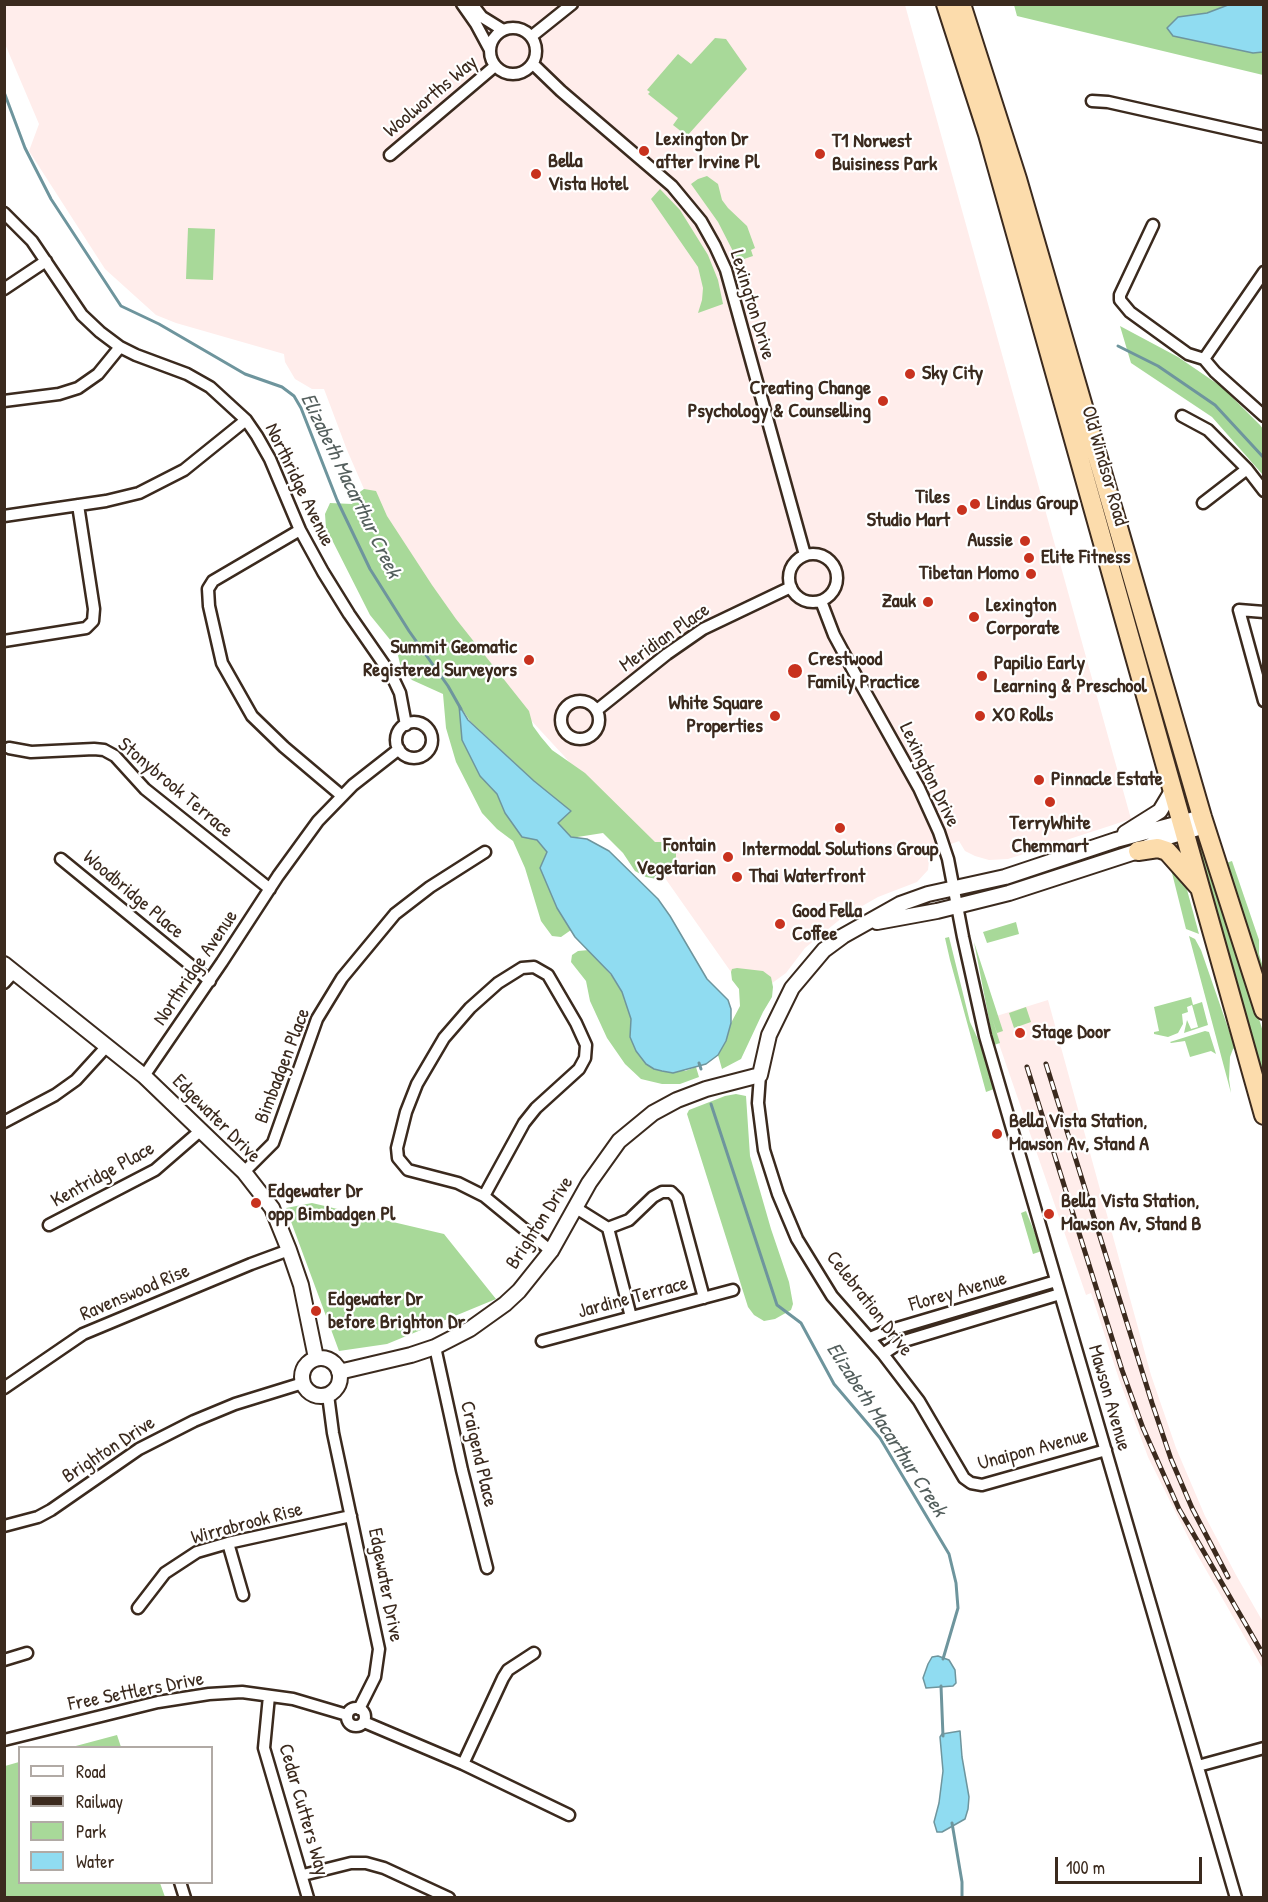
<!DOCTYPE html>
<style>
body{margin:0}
#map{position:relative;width:1268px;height:1902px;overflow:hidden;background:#fff;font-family:"Patrick Hand",sans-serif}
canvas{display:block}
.frame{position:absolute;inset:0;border:6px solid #3b2a1e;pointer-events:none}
.legend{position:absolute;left:18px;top:1746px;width:195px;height:138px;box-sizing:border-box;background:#fff;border:2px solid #b1aaa5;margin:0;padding:8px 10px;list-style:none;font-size:18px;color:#3b2a1e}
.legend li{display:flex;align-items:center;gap:12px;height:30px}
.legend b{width:30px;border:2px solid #b1aaa5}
.scale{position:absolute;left:1055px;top:1857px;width:147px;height:27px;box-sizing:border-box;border:3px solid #3b2a1e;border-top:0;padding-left:8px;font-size:18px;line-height:21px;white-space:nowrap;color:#3b2a1e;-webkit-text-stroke:4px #fff;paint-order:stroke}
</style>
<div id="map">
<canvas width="1268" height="1902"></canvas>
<div class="frame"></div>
<ul class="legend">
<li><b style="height:8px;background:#fff"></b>Road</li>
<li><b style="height:8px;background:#3b2a1e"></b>Railway</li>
<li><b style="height:16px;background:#a8d999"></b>Park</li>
<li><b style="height:16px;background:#90dcf1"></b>Water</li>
</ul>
<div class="scale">100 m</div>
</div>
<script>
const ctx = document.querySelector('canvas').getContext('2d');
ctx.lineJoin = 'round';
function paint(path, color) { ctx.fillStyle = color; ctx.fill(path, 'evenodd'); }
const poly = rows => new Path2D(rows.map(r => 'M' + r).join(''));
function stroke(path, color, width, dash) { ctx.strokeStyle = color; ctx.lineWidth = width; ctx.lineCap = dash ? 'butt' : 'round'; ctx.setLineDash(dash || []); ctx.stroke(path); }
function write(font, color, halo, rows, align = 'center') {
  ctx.font = font + ' "Patrick Hand",sans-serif'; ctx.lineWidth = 4.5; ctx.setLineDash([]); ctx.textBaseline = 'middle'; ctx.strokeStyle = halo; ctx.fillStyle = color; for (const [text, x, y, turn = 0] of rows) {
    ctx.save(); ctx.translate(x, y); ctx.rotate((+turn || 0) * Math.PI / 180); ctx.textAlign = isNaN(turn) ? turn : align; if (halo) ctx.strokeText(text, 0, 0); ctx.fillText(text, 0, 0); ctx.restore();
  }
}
paint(poly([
 [4,5,905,5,1131,819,1008,859,989,860,975,856,965,851,959,841,930,852,928,870,917,882,878,897,843,917,805,948,786,973,753,997,731,972,653,861,564,756,492,678,364,489,347,450,324,389,312,389,295,379,285,362,284,354,176,323,156,315,105,269,29,151,39,124,5,44],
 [1048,1000,1151,1375,1176,1448,1205,1516,1236,1575,1263,1622,1263,1669,1194,1549,1148,1457,1119,1379,1091,1293,1086,1295,990,1018]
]), '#ffedeb');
paint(poly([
 [1014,5,1263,5,1263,75,1017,16],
 [715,38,726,39,747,69,687,136,673,125,678,118,648,94,650,92,647,90,678,54,691,64],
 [707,176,718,184,722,200,728,208,747,226,755,248,751,250,753,256,738,261,718,222,691,184,698,179],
 [660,189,680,210,708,255,718,280,723,304,698,313,702,300,703,288,698,267,651,199],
 [188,228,215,229,213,280,186,279],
 [1120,326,1178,357,1222,387,1260,425,1263,429,1263,475,1212,417,1131,363],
 [364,489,376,491,387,516,432,585,456,619,529,711,533,726,541,737,552,750,585,773,655,842,664,842,672,846,676,852,676,860,670,871,662,880,646,877,635,871,623,853,603,833,571,838,558,823,571,811,534,781,470,721,460,706,462,740,480,776,497,794,505,813,537,840,547,852,540,868,557,908,571,930,561,937,552,936,541,921,525,868,513,841,497,829,482,813,456,762,446,728,443,694,412,680,401,668,396,647,370,615,326,528,325,514,330,503,352,504,357,494],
 [1198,839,1215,872,1263,1032,1263,1087,1194,840],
 [1165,858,1181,876,1186,886,1199,934,1186,929,1172,873],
 [1232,861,1259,940,1259,954,1263,967,1263,982,1226,863],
 [1016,922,1019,934,987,943,983,932],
 [1189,936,1195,939,1201,950,1235,1048,1233,1049,1230,1057,1229,1079,1231,1093],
 [949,937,970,1022,982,1048,994,1089,986,1092,950,960,945,938],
 [974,942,1003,1031,997,1033,992,1018,1000,1043,994,1045],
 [589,950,611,975,622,992,631,1019,631,1037,685,1071,696,1067,699,1077,680,1084,662,1084,641,1079,625,1064,607,1038,590,1001,586,981,571,962,572,955,578,951],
 [737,968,763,971,771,977,773,987,772,997,763,1012,741,1059,722,1069,718,1055,726,1041,731,1023,740,1006,739,989,732,980,731,972,732,969],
 [1191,997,1193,1005,1202,1002,1208,1025,1184,1033,1187,1020,1191,1029,1198,1027,1192,1005,1187,1007,1188,1012,1182,1014,1183,1024,1178,1033,1168,1037,1154,1034,1154,1032,1159,1031,1154,1007],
 [1026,1007,1031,1022,1014,1028,1009,1013],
 [1205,1031,1209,1032,1216,1054,1211,1051,1190,1057,1185,1041,1171,1043,1170,1042],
 [736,1094,746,1096,750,1156,771,1229,789,1282,793,1304,791,1310,775,1319,764,1321,754,1315,748,1307,687,1114,689,1110,725,1096],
 [312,1203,444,1234,496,1299,387,1344,339,1351,286,1208],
 [1026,1211,1042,1251,1033,1254,1021,1213],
 [117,1735,121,1747,72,1747],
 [19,1762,20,1882,160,1883,165,1897,5,1897,5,1766]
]), '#a8d999');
const water = poly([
 [1228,5,1263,5,1263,52,1253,53,1173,36,1167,28,1178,17,1207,13,1228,5],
 [459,705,468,720,534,781,571,811,558,823,571,837,587,839,609,851,658,899,670,916,707,979,728,1000,731,1009,731,1023,726,1041,718,1055,706,1064,673,1073,662,1071,654,1069,646,1064,636,1051,630,1037,631,1019,622,992,611,974,575,937,557,908,540,868,547,852,537,840,522,837,505,813,497,794,480,776,462,740,459,705],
 [938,1656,949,1660,955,1670,956,1683,953,1686,926,1688,923,1678,928,1664,932,1657,938,1656],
 [960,1731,962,1757,969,1797,968,1809,965,1819,942,1832,937,1832,934,1822,939,1803,943,1771,940,1737,942,1734,960,1731]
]);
paint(water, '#90dcf1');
stroke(water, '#6e959d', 1.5);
stroke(poly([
 [4,92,25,148,51,199,121,306,159,324,245,374,282,387,294,396,301,408,337,500,370,569,409,631,448,686,461,709],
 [1118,346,1158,366,1215,405,1264,458],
 [699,1063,701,1069],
 [711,1104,777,1305,801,1323,834,1384,880,1438,949,1554,956,1583,958,1608,943,1659],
 [941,1686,943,1736],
 [952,1823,962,1882,962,1898]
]), '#6e959d', 3);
const minor = poly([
 [462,4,476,24,490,50],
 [472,4,482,17,503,30],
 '490 51a23 23 0 1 1 46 0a23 23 0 1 1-46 0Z',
 [532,36,572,4],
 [533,64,561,91,672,186,701,221,715,246,726,270,805,555],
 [1092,101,1108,102,1264,137],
 [390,155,495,66],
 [4,213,32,241,82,315,100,332,120,347,136,355,187,374,210,387,246,420,257,436,270,459,300,530,323,572,349,614,392,676,400,693,406,725],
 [1153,225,1120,295,1120,300,1130,312,1188,354,1204,359],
 [4,289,46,261],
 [1204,359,1264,272],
 [1204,359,1215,372,1264,416],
 [4,401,59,394,78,388,98,374,120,347],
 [1182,416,1208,430,1247,469,1264,491],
 [1203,503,1247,469],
 [4,516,106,501,139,493,184,470,246,420],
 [300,530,213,581,208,589,209,606,222,663,252,716,284,747,342,796],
 '789 578a24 24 0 1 1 48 0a24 24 0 1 1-48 0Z',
 [821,601,834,635,854,672,919,788,939,832,948,859,963,937,985,1036,1236,1898],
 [1264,612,1239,610,1264,701],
 [4,641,86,628,93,621,94,609,78,505],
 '561 720a19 19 0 1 1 38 0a19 19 0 1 1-38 0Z',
 [597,710,667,654,703,629,791,587],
 '396 740a18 18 0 1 1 36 0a18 18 0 1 1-36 0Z',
 [9,748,31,752,94,749,104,750,115,756,145,789,270,889],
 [61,859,210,981],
 [4,983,14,972],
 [760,1075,758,1103,764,1150,778,1194,797,1239,832,1296,883,1354,919,1401,964,1478,971,1483,982,1485,1106,1450],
 [144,1076,222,962,278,876,318,821,353,785,399,749],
 [4,1122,55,1095,76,1080,107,1046],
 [244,1172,273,1143,317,1019,342,978,395,914,430,887,485,852],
 [484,1196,524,1123,536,1108,579,1069,585,1058,586,1045,576,1023,548,975,534,967,522,968,498,983,470,1008,444,1038,417,1084,406,1112,397,1148,398,1158,408,1170,458,1183,484,1196,551,1251],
 [576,1208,608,1228,631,1317],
 [49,1225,155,1170,200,1131],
 [608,1228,629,1220,653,1197,662,1192,671,1192,677,1198,704,1298],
 [870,1338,884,1332,1056,1281],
 [542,1341,733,1290],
 [435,1347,462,1470,487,1568],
 [883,1354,901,1342,1060,1294],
 [4,1388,83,1334,251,1264,289,1250],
 [328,1395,333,1433,379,1649,375,1677,359,1709],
 [4,1526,38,1517,51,1510,139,1449,194,1421,235,1404,303,1383],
 [228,1543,243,1595],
 [138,1608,165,1573,197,1552,228,1543,351,1516],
 [4,1660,27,1653],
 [269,1696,264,1748,308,1898],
 '347 1717a9 9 0 1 1 18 0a9 9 0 1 1-18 0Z',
 [364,1722,463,1764,569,1815],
 [4,1740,158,1702,209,1694,242,1692,293,1699,347,1715],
 [463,1764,503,1678,508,1670,534,1653],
 [1198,1766,1264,1748],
 [303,1875,351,1863,366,1863,384,1868,449,1898],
 [180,1882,185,1898]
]);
const tertiary = poly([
 [1125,833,1160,811,1172,791],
 [877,922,937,911,1009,893,1138,851,1171,836,1205,826],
 [4,964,144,1076,244,1172,272,1208,289,1250,301,1285,316,1358],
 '302 1377a19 19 0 1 1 38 0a19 19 0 1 1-38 0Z',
 [339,1372,411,1355,435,1347,470,1329,505,1304,519,1291,551,1251,589,1183,619,1141,653,1113,677,1100,706,1089,760,1075,769,1035,792,988,824,950,843,936,900,904,928,894,1005,877,1116,840,1202,817]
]);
const trunk = poly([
 [946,4,988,134,1264,1115],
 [961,4,1017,179,1202,817,1264,1010],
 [1138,851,1158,848,1167,851,1200,888]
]);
stroke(minor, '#3b2a1e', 15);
stroke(tertiary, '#3b2a1e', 18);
stroke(trunk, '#3b2a1e', 22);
stroke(minor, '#fff', 10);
stroke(tertiary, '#fff', 14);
stroke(trunk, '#fcdcac', 18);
const rail = poly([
 [1046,1064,1152,1403,1171,1459,1192,1508,1228,1577],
 [1027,1067,1122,1370,1143,1428,1179,1509,1264,1656]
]);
stroke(rail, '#3b2a1e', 5);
stroke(rail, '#fff', 3, [9]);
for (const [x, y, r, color] of [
 [644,151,6,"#c8321e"],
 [820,154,6,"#c8321e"],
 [536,174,6,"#c8321e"],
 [910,374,6,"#c8321e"],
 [883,401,6,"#c8321e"],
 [975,504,6,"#c8321e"],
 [962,510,6,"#c8321e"],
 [1025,541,6,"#c8321e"],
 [1029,558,6,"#c8321e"],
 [1031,574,6,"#c8321e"],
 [928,602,6,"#c8321e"],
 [974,617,6,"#c8321e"],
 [529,660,6,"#c8321e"],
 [795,671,8,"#c8321e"],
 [982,676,6,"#c8321e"],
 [775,716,6,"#c8321e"],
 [980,716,6,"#c8321e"],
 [1039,780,6,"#c8321e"],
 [1050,802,6,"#c8321e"],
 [840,828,6,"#c8321e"],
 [728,857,6,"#c8321e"],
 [737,877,6,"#c8321e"],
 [780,924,6,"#c8321e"],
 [1020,1033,6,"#c8321e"],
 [997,1134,6,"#c8321e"],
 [256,1203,6,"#c8321e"],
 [1049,1214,6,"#c8321e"],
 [316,1311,6,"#c8321e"]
]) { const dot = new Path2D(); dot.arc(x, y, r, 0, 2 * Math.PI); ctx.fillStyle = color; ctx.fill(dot); stroke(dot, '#fff', 2); }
write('20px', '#3b2a1e', '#fff', [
 ["Woolworths Way",431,97,-40],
 ["Lexington Drive",752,305,73],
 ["Old Windsor Road",1104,466,74],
 ["Northridge Avenue",299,485,64],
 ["Meridian Place",665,638,-35],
 ["Lexington Drive",929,775,64],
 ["Stonybrook Terrace",175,788,40],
 ["Woodbridge Place",133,895,40],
 ["Northridge Avenue",196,968,-56],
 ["Bimbadgen Place",283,1066,-69],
 ["Edgewater Drive",216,1119,45],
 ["Kentridge Place",103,1175,-29],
 ["Brighton Drive",540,1223,-57],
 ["Florey Avenue",958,1292,-16],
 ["Ravenswood Rise",135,1293,-23],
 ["Jardine Terrace",633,1298,-15],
 ["Celebration Drive",869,1304,52],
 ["Mawson Avenue",1109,1398,74],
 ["Brighton Drive",109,1450,-33],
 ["Unaipon Avenue",1033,1450,-15],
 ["Craigend Place",478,1454,77],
 ["Wirrabrook Rise",247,1524,-15],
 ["Edgewater Drive",385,1585,79],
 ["Free Settlers Drive",136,1692,-11],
 ["Cedar Cutters Way",303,1810,74]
]);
write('bold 20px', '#3b2a1e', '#fff', [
 ["Lexington Dr",656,140],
 ["after Irvine Pl",656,163],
 ["T1 Norwest",832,142],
 ["Buisiness Park",832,165],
 ["Bella",548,162],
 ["Vista Hotel",548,185],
 ["Sky City",922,374],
 ["Creating Change",871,389,"right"],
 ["Psychology & Counselling",871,412,"right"],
 ["Tiles",950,498,"right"],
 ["Studio Mart",950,521,"right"],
 ["Lindus Group",987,504],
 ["Aussie",1013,541,"right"],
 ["Elite Fitness",1041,558],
 ["Tibetan Momo",1019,574,"right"],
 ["Zauk",916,602,"right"],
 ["Lexington",986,606],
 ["Corporate",986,629],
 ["Summit Geomatic",517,648,"right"],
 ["Registered Surveyors",517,671,"right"],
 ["Crestwood",808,660],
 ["Family Practice",808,683],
 ["Papilio Early",994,664],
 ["Learning & Preschool",994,687],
 ["White Square",763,704,"right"],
 ["Properties",763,727,"right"],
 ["XO Rolls",992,716],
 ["Pinnacle Estate",1051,780],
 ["TerryWhite",1050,824,"center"],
 ["Chemmart",1050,847,"center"],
 ["Fontain",716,846,"right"],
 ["Vegetarian",716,869,"right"],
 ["Intermodal Solutions Group",840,850,"center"],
 ["Thai Waterfront",749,877],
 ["Good Fella",792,912],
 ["Coffee",792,935],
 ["Stage Door",1032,1033],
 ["Bella Vista Station,",1009,1122],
 ["Mawson Av, Stand A",1009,1145],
 ["Edgewater Dr",268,1192],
 ["opp Bimbadgen Pl",268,1215],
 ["Bella Vista Station,",1061,1202],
 ["Mawson Av, Stand B",1061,1225],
 ["Edgewater Dr",328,1300],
 ["before Brighton Dr",328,1323]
], 'left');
write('italic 21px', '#545f5d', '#fff', [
 ["Elizabeth Macarthur Creek",350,486,64],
 ["Elizabeth Macarthur Creek",886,1430,57]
]);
</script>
